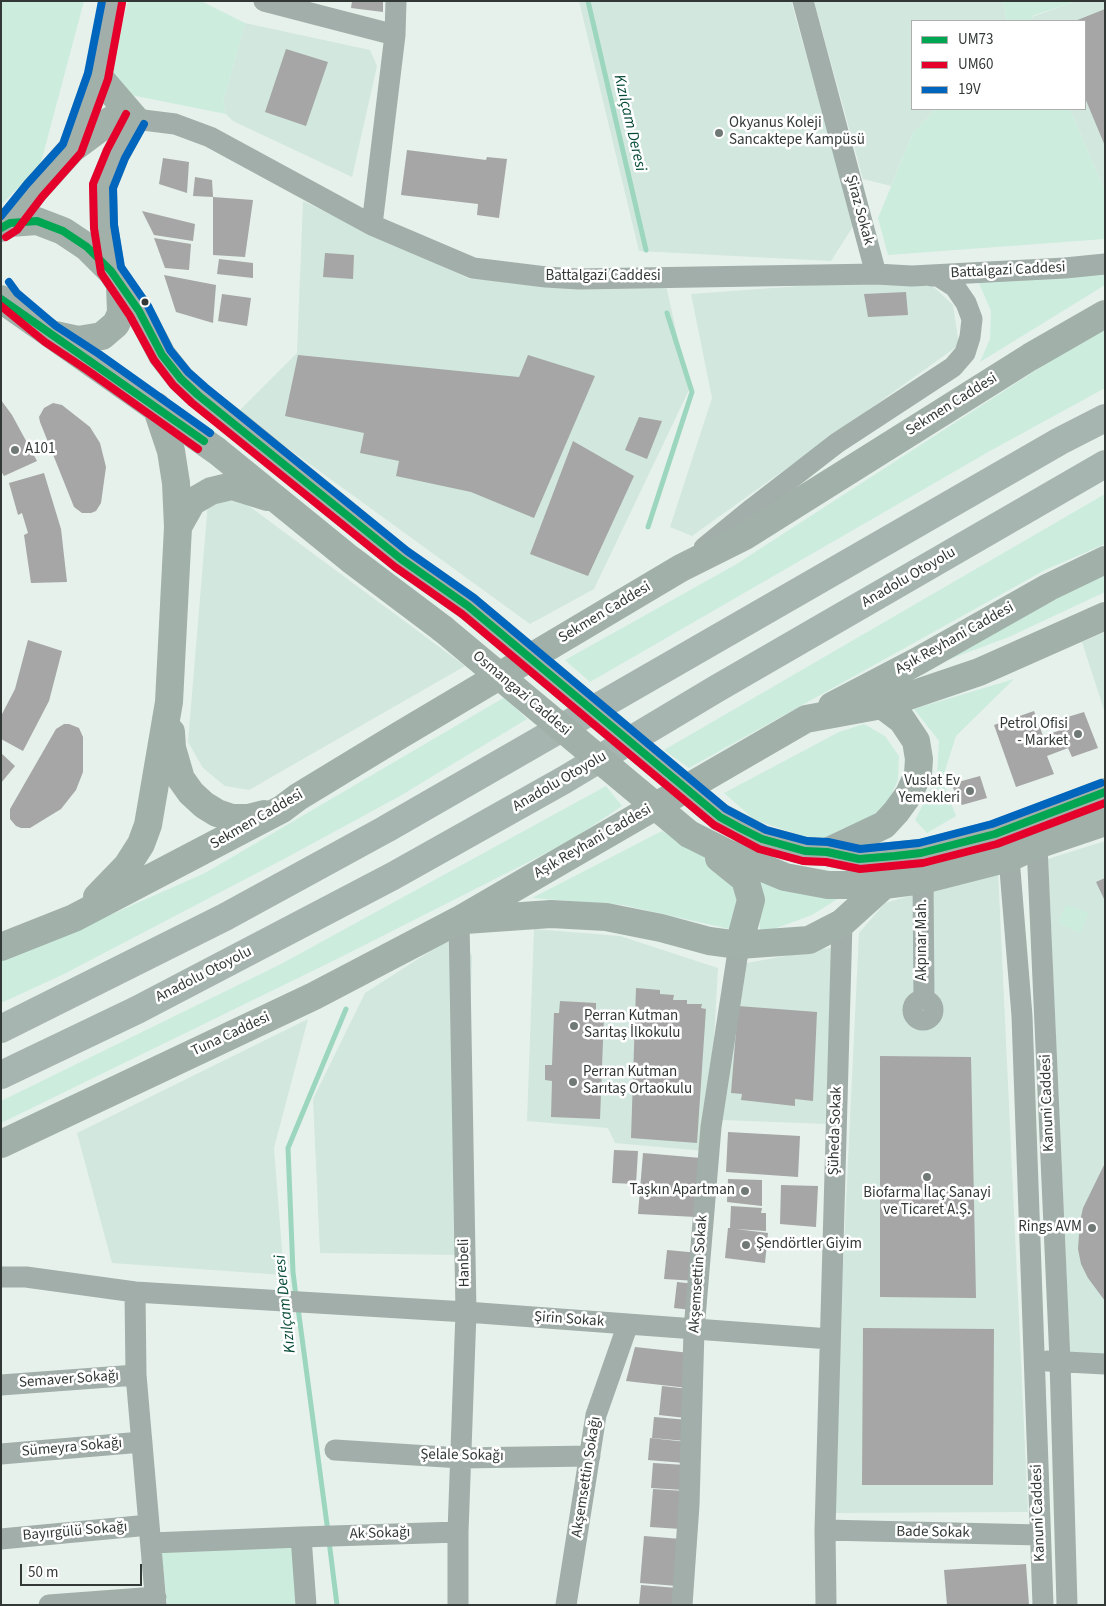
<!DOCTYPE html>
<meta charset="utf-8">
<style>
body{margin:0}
#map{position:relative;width:1106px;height:1606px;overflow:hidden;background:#e6f1ec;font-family:"Source Sans 3",sans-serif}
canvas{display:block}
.frame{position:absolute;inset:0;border:2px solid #313835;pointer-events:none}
.legend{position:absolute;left:911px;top:20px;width:175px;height:90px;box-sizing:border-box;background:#fff;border:1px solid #adafae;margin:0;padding:6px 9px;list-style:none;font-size:15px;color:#313835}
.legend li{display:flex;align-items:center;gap:10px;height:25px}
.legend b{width:25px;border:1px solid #adafae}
.scale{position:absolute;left:20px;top:1564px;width:122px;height:22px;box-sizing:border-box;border:2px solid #313835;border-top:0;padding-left:6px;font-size:15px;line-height:18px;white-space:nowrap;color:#313835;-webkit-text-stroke:4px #fff;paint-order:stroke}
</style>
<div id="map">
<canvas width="1106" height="1606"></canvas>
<div class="frame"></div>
<ul class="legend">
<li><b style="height:6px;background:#00a651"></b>UM73</li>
<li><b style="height:6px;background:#e4002b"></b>UM60</li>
<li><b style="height:6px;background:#0065bd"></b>19V</li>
</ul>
<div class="scale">50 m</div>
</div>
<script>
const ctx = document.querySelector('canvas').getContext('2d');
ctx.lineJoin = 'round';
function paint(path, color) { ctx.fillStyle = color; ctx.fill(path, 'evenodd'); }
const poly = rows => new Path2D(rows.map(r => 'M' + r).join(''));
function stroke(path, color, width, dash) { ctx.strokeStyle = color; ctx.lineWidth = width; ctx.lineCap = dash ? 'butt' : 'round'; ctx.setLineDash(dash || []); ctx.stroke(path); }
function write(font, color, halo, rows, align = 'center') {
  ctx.font = font + ' "Source Sans 3",sans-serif'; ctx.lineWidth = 5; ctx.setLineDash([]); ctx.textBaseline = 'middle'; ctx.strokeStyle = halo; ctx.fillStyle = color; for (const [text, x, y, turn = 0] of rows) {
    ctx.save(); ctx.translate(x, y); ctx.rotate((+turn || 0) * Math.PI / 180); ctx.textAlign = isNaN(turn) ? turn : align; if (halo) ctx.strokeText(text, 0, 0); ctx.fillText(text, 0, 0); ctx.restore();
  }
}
paint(poly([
 [579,1,791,1,854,225,831,261,639,251],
 [814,1,1003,1,1007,21,912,21,912,109,936,109,913,133,891,186,863,179],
 [1076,1,1105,1,1105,192,1070,109,1085,109,1085,21,1034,21,1032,17],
 [245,23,370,50,377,66,352,177,233,121,226,114,223,102],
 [303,201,470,279,666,285,689,390,594,589,530,624,238,412,297,353],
 [923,277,953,305,959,345,692,536,670,527,712,398,691,294],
 [230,492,465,666,249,790,225,786,203,768,188,742,208,502],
 [1105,632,1105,713,1082,642],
 [1105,841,1105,1355,1070,1354,1048,859],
 [998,871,1028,1512,831,1513,859,933,885,903],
 [534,929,620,936,718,968,709,1127,705,1151,615,1143,608,1128,527,1121],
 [460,932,472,956,463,1255,320,1253,313,1099,365,993],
 [835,947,826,1124,722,1120,730,966],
 [308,1019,274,1148,284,1275,112,1263,77,1133]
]), '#d2e7de');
paint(poly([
 [1,1,84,1,40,166,1,205],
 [128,1,201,1,245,23,223,102,226,114,131,95,110,70],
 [1003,1,1076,1,1032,16,1034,21,1007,21],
 [936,109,1070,109,1105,192,1105,239,888,255,878,218,913,133],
 [1105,274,1105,285,980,362,990,339,991,311,978,281],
 [1105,327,1105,388,990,451,590,682,565,660,735,565,1061,354],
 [1105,494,1105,544,1045,570,689,768,664,750],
 [1105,573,1105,592,1009,637,923,669],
 [1014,679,956,736,942,780,956,816,927,833,915,820,937,777,939,741,914,709],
 [505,697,527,719,400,796,282,860,62,975,1,1003,1,960,92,923,205,873],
 [864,724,885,736,899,756,898,780,887,804,865,825,838,838,805,837,755,820,724,793,839,732],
 [606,786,622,806,570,841,337,959,1,1123,1,1101,281,964],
 [662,831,733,871,745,897,734,930,623,905,532,898],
 [759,881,839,898,812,915,760,934],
 [1066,905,1089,913,1080,933,1058,922],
 [296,1542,300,1605,167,1605,161,1548]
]), '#ccecde');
stroke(poly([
 [588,1,646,250],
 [648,527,692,392,667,313],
 [296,1297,293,1272,288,1148,346,1009],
 [298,1308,328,1532],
 [329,1541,337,1605]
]), '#9cd6bf', 5);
paint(poly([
 [352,1,383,1,383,12,351,8],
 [1105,9,1105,146,1085,98,1085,21,1075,21],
 [286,49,328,62,306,126,265,112],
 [407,150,486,160,487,157,507,159,499,218,477,215,478,204,401,195],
 [163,158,189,162,187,193,159,184],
 [195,177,212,180,213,197,253,200,245,257,213,255,213,197,193,196],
 [142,211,195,224,193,241,154,235],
 [154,238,191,244,189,270,165,268],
 [325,253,354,255,353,279,323,277],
 [219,259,253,263,253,278,217,274],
 [164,275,216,285,213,323,176,312],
 [906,292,908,315,868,317,864,294],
 [222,294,251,298,247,326,218,321],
 [298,355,519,377,528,355,595,376,534,518,471,492,396,476,399,461,360,453,364,433,285,416],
 [1,400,12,415,37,461,4,476,1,471],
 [53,403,62,405,90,427,100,443,106,467,101,503,96,511,91,513,82,513,74,507,40,422,39,417,44,408],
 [639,417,662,421,647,459,625,450],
 [573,441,634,476,588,576,530,554],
 [44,473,61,529,67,582,31,583,24,535,28,533,22,513,18,515,9,483],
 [28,640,62,651,49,701,23,751,1,739,1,716,15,689],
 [1034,711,1043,736,1061,730,1058,720,1084,712,1098,748,1072,757,1068,748,1047,756,1054,774,1016,787,994,725],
 [64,724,69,724,79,728,83,737,83,772,76,790,61,809,30,828,21,828,16,826,10,819,10,809,56,729],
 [1,753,15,766,1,783],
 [980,776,987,798,962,805,951,784],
 [1105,878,1105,901,1096,882],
 [636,988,660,990,660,994,674,995,673,1000,687,1000,687,1004,702,1004,701,1008,706,1009,697,1143,631,1138],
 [560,1001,596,1003,596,1015,604,1015,600,1119,551,1117,552,1081,545,1080,545,1065,552,1065,554,1013,559,1013],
 [738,1006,817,1012,813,1101,795,1099,795,1106,741,1100,742,1094,731,1093],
 [880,1056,971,1057,976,1298,880,1297],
 [728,1132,800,1136,798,1177,726,1172],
 [614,1150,638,1151,636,1184,612,1183],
 [643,1153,701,1158,696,1217,638,1214],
 [1105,1163,1105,1301,1088,1278,1081,1264,1078,1249,1080,1221,1083,1208],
 [728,1179,762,1180,762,1206,727,1202],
 [781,1185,818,1186,816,1227,780,1224],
 [731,1206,762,1208,761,1213,766,1213,766,1231,736,1229,768,1233,765,1263,725,1258,728,1228,730,1228],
 [667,1250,699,1253,697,1281,664,1279],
 [677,1282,695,1284,692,1310,674,1308],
 [863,1328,994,1329,993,1485,862,1485],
 [635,1347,690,1353,688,1388,626,1381],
 [662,1386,689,1389,686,1418,659,1415],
 [654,1417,688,1420,685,1441,652,1438],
 [650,1438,687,1442,685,1463,648,1460],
 [653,1463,685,1465,683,1490,651,1488],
 [653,1489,684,1491,681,1529,650,1527],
 [644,1536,681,1539,677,1586,640,1583],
 [1026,1564,1029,1605,947,1605,944,1570],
 [641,1585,677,1588,675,1605,639,1605]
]), '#a5a6a5');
stroke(poly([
 [264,1,395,35,372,225],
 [803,1,876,274],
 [395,35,396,1],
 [98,76,112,1],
 [135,119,175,124,210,137,372,225,473,268,546,277,579,279,876,274,912,276,1065,268,1105,264],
 [704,548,753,508,837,443,953,367,965,353,970,337,972,319,966,303,955,287,938,276,932,276],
 [1037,845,1060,1361,1067,1605],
 [1009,858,1022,1016,1043,1605],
 [923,880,924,999],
 '913 1010a10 10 0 1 1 20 0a10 10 0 1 1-20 0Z',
 [1,1277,26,1277,135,1292,466,1312,830,1339],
 [135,1292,136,1375,156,1605],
 [1047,1361,1105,1364],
 [1,1385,136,1375],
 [335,1450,461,1458,590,1456],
 [1,1454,142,1442],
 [825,1530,1040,1535],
 [301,1537,458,1532],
 [1,1539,149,1525],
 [151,1543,301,1537,306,1605],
 [49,1605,156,1597],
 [458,1605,458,1532,466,1312,459,920],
 [566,1605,596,1415,628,1324],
 [682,1605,689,1505,694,1330,711,1127,739,945],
 [826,1605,825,1530,842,923]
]), '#a2aea9', 21);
stroke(poly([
 [72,149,98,76,135,119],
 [10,223,34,191,72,149,111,120,135,119],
 [1,228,10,223,37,221,63,231,87,247,111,271,139,311,162,355,181,379,198,395,238,426,401,559,468,606],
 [111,271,104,226,103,186,116,154,135,119],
 [1,299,217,451,350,559,443,629],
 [55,335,78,340,102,336,116,324,121,313,120,285],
 [178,527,192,502,211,491,232,486,267,497],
 [832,706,918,661,1049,587,1105,560],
 [171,732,172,748,181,779,191,793,204,805,217,813,232,818,248,818,264,814],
 [720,817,762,839,805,851,827,852,859,859,921,853,995,834,1105,792],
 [689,834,727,853,785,877,828,885,884,885,923,880,1009,858,1037,845,1105,822],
 [827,852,884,825,896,812,909,794,918,774,919,759,916,741,902,720,882,705],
 [719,858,745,879,751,900,739,945],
 [97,897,127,866,141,844,148,825,169,702,178,527,176,483,171,451,156,406],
 [465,920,551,914,606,917,661,928,709,941,739,945,809,940,842,923,884,885],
 [1,947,74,918,282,809,298,797,400,735,681,568,745,536,1030,357,1105,314],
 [1,1144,314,996,459,920,806,719,882,705,979,672,1105,616]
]), '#a2b0aa', 28);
stroke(poly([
 [1,1029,225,917,386,829,1060,441,1105,418],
 [1,1075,137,1010,393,876,564,780,716,689,1105,464]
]), '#a7b5b0', 28);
stroke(poly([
 [468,606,720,817],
 [443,629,689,834]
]), '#a2b0aa', 28);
stroke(poly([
 [1,228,10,223,37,221,63,231,87,247,111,271,139,311,162,355,181,379,198,395,401,559,468,606,720,817,740,828,762,839,805,851,827,852,859,859,895,856,921,853,995,834,1105,792],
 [1,299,204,441]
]), '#00a651', 8);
stroke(poly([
 [126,114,107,150,93,184,94,228,101,273,130,316,154,360,173,385,192,403,395,567,462,614,714,825,759,849,803,861,826,862,860,869,923,863,997,844,1105,803],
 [6,237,17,230,42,197,81,153,108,79,122,3],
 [1,306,45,342,87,370,198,449]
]), '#e4002b', 8);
stroke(poly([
 [144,124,125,158,113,188,114,225,121,267,148,306,170,350,188,372,205,387,407,551,474,598,726,809,766,830,807,841,828,842,860,849,919,843,992,824,1101,783],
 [1,216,27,184,63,144,88,73,102,1],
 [9,282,17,293,56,326,99,354,210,433]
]), '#0065bd', 8);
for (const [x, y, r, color] of [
 [719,133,5,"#707975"],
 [145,302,4.5,"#313835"],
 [15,450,5,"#707975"],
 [1078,734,5,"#707975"],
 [970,791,5,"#707975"],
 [574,1026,5,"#707975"],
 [573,1082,5,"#707975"],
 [927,1177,5,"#707975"],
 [745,1191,5,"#707975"],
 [1092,1228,5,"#707975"],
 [746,1245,5,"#707975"]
]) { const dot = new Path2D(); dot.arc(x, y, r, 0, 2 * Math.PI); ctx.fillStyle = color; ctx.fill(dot); stroke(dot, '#fff', 2); }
write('15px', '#313835', '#fff', [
 ["Okyanus Koleji",729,124],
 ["Sancaktepe Kampüsü",729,141],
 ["A101",25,450],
 ["Petrol Ofisi",1068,725,"right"],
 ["- Market",1068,742,"right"],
 ["Vuslat Ev",960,782,"right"],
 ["Yemekleri",960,799,"right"],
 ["Perran Kutman",584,1017],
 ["Sarıtaş İlkokulu",584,1034],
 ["Perran Kutman",583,1073],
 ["Sarıtaş Ortaokulu",583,1090],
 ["Taşkın Apartman",735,1191,"right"],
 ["Biofarma İlaç Sanayi",927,1194,"center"],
 ["ve Ticaret A.Ş.",927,1211,"center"],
 ["Rings AVM",1082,1228,"right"],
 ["Şendörtler Giyim",756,1245]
], 'left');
write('15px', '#313835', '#fff', [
 ["Şiraz Sokak",859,210,75],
 ["Battalgazi Caddesi",1008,271,-3],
 ["Battalgazi Caddesi",603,277],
 ["Sekmen Caddesi",952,405,-32],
 ["Anadolu Otoyolu",909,578,-30],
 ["Sekmen Caddesi",605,613,-31],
 ["Aşık Reyhani Caddesi",955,639,-29],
 ["Osmangazi Caddesi",521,694,40],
 ["Anadolu Otoyolu",560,782,-30],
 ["Sekmen Caddesi",257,820,-30],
 ["Aşık Reyhani Caddesi",593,842,-30],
 ["Akpınar Mah.",923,940,-90],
 ["Anadolu Otoyolu",204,975,-27],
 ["Tuna Caddesi",231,1035,-25],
 ["Kanuni Caddesi",1048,1103,-92],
 ["Şüheda Sokak",836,1131,-88],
 ["Hanbeli",465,1263,-91],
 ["Akşemsettin Sokak",699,1274,-86],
 ["Şirin Sokak",569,1320,4],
 ["Semaver Sokağı",69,1380,-4],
 ["Sümeyra Sokağı",72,1448,-5],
 ["Şelale Sokağı",462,1456,1],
 ["Akşemsettin Sokağı",587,1477,-81],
 ["Kanuni Caddesi",1039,1513,-92],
 ["Bayırgülü Sokağı",75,1532,-5],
 ["Bade Sokak",933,1533,1],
 ["Ak Sokağı",380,1534,-2]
]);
write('italic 16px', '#054a36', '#fff', [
 ["Kızılçam Deresi",629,123,77],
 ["Kızılçam Deresi",286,1304,-96]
]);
</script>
